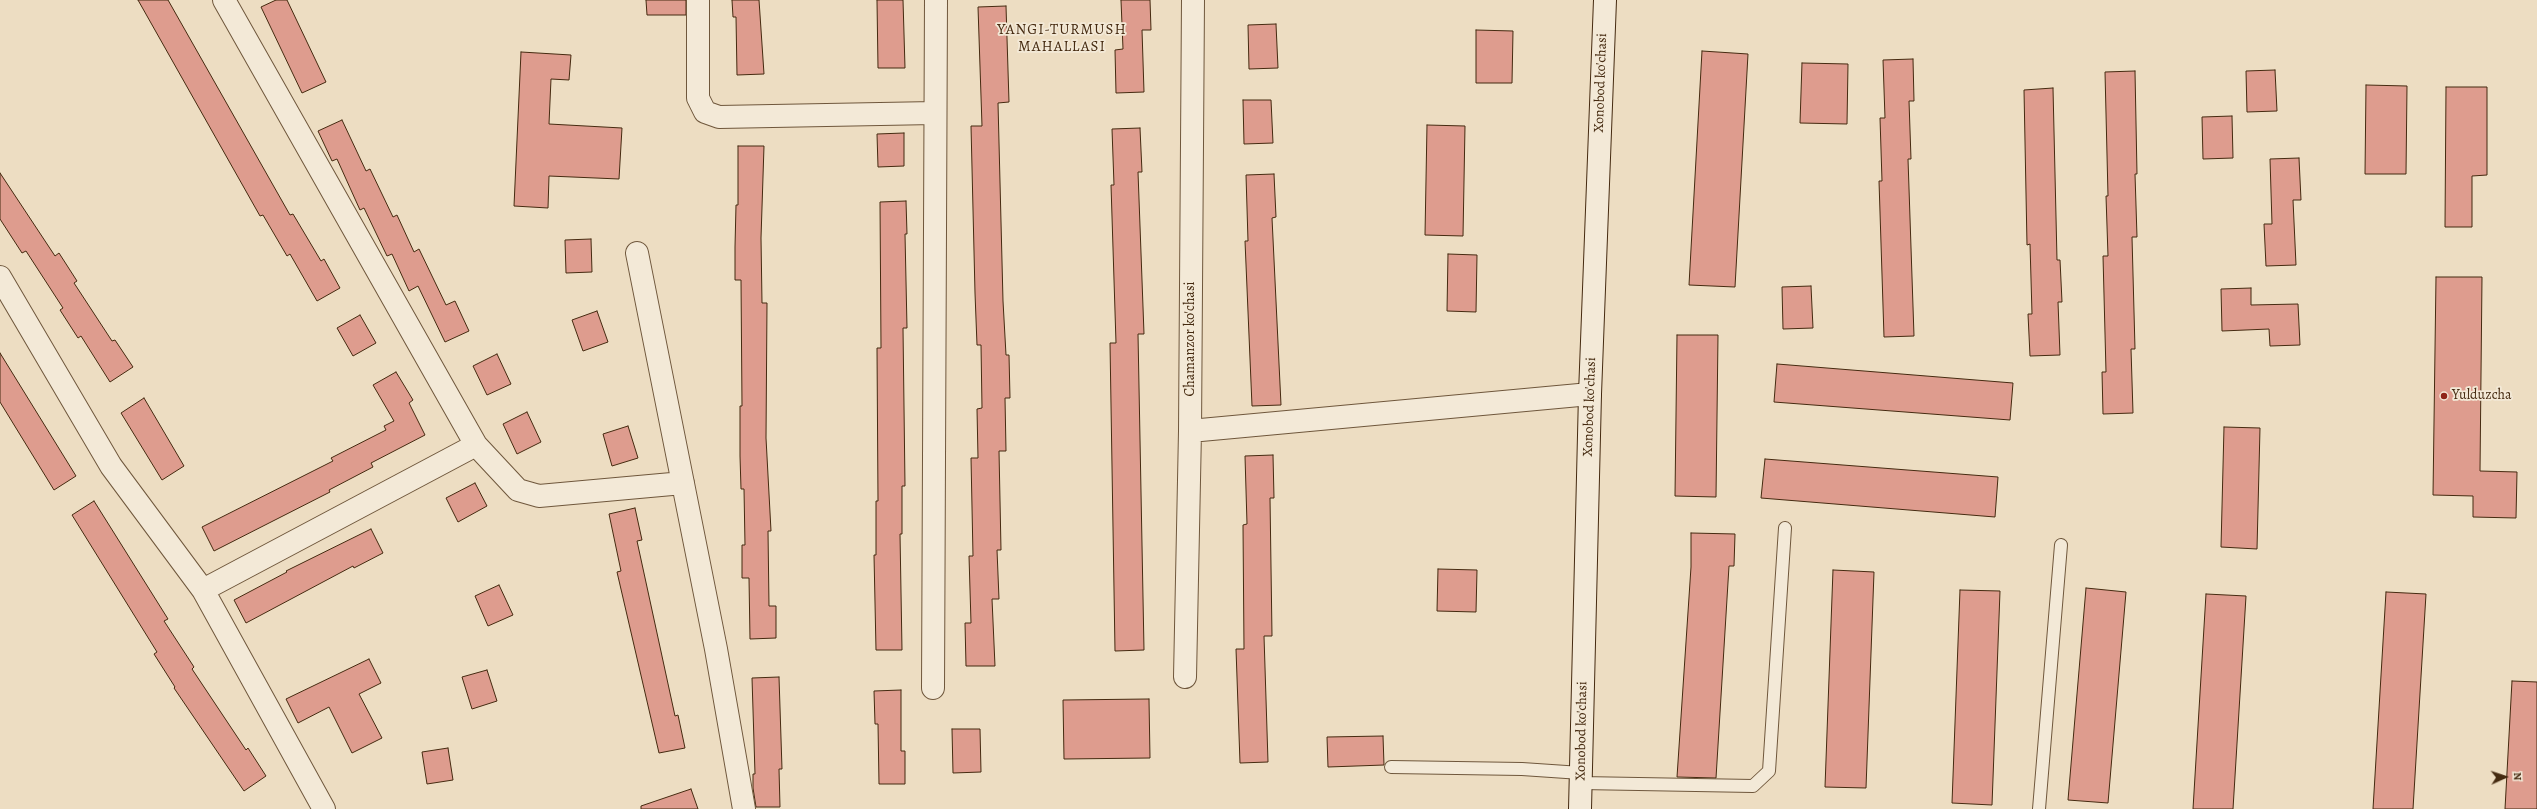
<!DOCTYPE html>
<style>
body{margin:0}
#map{position:relative;width:2537px;height:809px;overflow:hidden;background:#edddc2;font-family:Alegreya,serif}
canvas{display:block}
.north{position:absolute;left:2485px;top:757px;width:40px;height:40px;-webkit-text-stroke:3px #f3e9d7;paint-order:stroke;rotate:87deg;font-size:11px;font-weight:700;line-height:16px;text-align:center;color:#452a10}
.north::after{content:'';display:block;margin:auto;width:14px;height:18px;background:#452a10;clip-path:polygon(50% 0,100% 100%,50% 72%,0 100%)}
</style>
<div id="map">
<canvas width="2537" height="809"></canvas>
<div class="north">N</div>
</div>
<script>
const ctx = document.querySelector('canvas').getContext('2d');
ctx.lineJoin = 'round';
function paint(path, color) { ctx.fillStyle = color; ctx.fill(path, 'evenodd'); }
const poly = rows => new Path2D(rows.map(r => 'M' + r).join(''));
function stroke(path, color, width, dash) { ctx.strokeStyle = color; ctx.lineWidth = width; ctx.lineCap = dash ? 'butt' : 'round'; ctx.setLineDash(dash || []); ctx.stroke(path); }
function write(font, color, halo, rows, align = 'center') {
  ctx.font = font + ' Alegreya,serif'; ctx.lineWidth = 3.5; ctx.setLineDash([]); ctx.textBaseline = 'middle'; ctx.strokeStyle = halo; ctx.fillStyle = color; for (const [text, x, y, turn = 0] of rows) {
    ctx.save(); ctx.translate(x, y); ctx.rotate((+turn || 0) * Math.PI / 180); ctx.textAlign = isNaN(turn) ? turn : align; if (halo) ctx.strokeText(text, 0, 0); ctx.fillText(text, 0, 0); ctx.restore();
  }
}
const building = poly([
 [138,0,168,0,290,215,293,214,321,261,324,259,340,288,317,301,290,254,287,256,263,215,260,216,138,0],
 [276,0,287,0,326,82,302,93,261,7,276,0],
 [646,0,686,0,686,15,647,15,646,0],
 [732,0,759,0,764,74,737,75,736,17,733,17,732,0],
 [877,0,903,0,905,68,878,68,877,0],
 [1121,0,1150,0,1151,30,1142,30,1144,92,1116,93,1115,50,1123,49,1121,0],
 [1006,6,1009,102,998,103,1003,301,1006,355,1009,355,1010,398,1005,398,1006,451,999,451,1001,550,997,550,999,599,992,599,995,666,966,666,965,623,971,623,969,556,973,556,971,458,978,458,977,409,982,408,981,345,977,345,975,293,971,126,982,126,978,7,1006,6],
 [1276,24,1278,68,1249,69,1248,25,1276,24],
 [1476,30,1513,31,1512,83,1476,83,1476,30],
 [1702,51,1748,54,1735,287,1689,285,1702,51],
 [521,52,571,55,569,80,551,79,549,124,622,128,619,179,549,176,548,208,514,206,521,52],
 [1913,59,1914,101,1909,101,1911,159,1908,159,1914,336,1884,337,1879,181,1882,181,1880,118,1885,118,1883,60,1913,59],
 [1802,63,1848,64,1847,124,1800,123,1802,63],
 [2275,70,2277,111,2247,112,2246,71,2275,70],
 [2135,71,2137,174,2135,174,2137,237,2132,237,2135,349,2131,349,2133,413,2103,414,2102,372,2106,372,2103,256,2108,256,2106,196,2108,196,2105,72,2135,71],
 [2366,85,2407,86,2406,174,2365,174,2366,85],
 [2446,87,2487,87,2487,175,2472,176,2472,227,2445,227,2446,87],
 [2053,88,2057,260,2060,260,2062,302,2058,302,2060,355,2030,356,2028,314,2032,314,2030,244,2027,245,2024,90,2053,88],
 [1243,100,1271,100,1273,143,1244,144,1243,100],
 [2232,116,2233,158,2203,159,2202,117,2232,116],
 [342,120,366,171,370,169,393,217,397,215,414,252,419,249,446,305,455,301,469,331,445,342,418,286,409,291,392,254,387,256,364,208,360,210,337,159,332,161,318,131,342,120],
 [1427,125,1465,126,1463,236,1425,235,1427,125],
 [1140,128,1142,172,1138,172,1144,334,1138,334,1144,650,1115,651,1110,343,1116,343,1111,185,1114,185,1112,129,1140,128],
 [904,133,904,166,878,167,877,134,904,133],
 [738,146,764,146,761,238,762,303,767,303,766,438,771,531,768,531,769,606,776,606,776,638,750,639,749,578,742,578,742,545,745,545,744,489,741,489,740,456,740,406,742,406,741,280,735,280,735,247,736,205,738,205,738,146],
 [2299,158,2301,200,2293,200,2296,265,2266,266,2264,224,2272,224,2270,159,2299,158],
 [0,173,55,256,59,253,77,281,74,283,112,341,115,340,133,367,110,382,81,336,78,338,60,310,63,308,26,251,22,253,0,219,0,173],
 [1274,174,1276,217,1272,218,1281,405,1252,406,1245,241,1248,241,1246,175,1274,174],
 [906,201,907,234,905,234,907,328,903,328,905,486,902,486,902,534,900,534,902,650,876,650,874,555,876,555,876,501,878,501,877,348,881,348,880,202,906,201],
 [591,239,592,272,566,273,565,240,591,239],
 [1448,254,1477,255,1476,312,1447,311,1448,254],
 [2436,277,2482,277,2480,471,2517,472,2516,518,2473,517,2473,496,2433,495,2436,277],
 [1811,286,1813,328,1783,329,1782,287,1811,286],
 [2251,288,2251,305,2298,304,2300,345,2270,346,2269,329,2222,331,2221,289,2251,288],
 [597,311,608,342,583,351,572,320,597,311],
 [360,315,376,343,353,356,337,328,360,315],
 [1677,335,1718,335,1716,497,1675,496,1677,335],
 [0,353,76,476,54,490,0,402,0,353],
 [497,354,511,384,487,395,473,366,497,354],
 [1777,364,2013,383,2010,420,1774,402,1777,364],
 [396,372,413,400,409,403,425,435,371,463,373,467,329,490,330,492,214,551,202,527,333,461,331,458,386,430,384,426,394,421,373,385,396,372],
 [144,398,184,466,162,480,121,413,144,398],
 [527,412,541,442,517,454,503,424,527,412],
 [628,426,638,458,612,466,603,434,628,426],
 [2224,427,2260,428,2257,549,2221,547,2224,427],
 [1273,455,1274,498,1270,498,1272,636,1264,636,1268,762,1240,763,1236,649,1244,649,1243,525,1247,524,1245,456,1273,455],
 [1765,459,1998,477,1995,517,1761,498,1765,459],
 [475,483,487,506,458,522,446,498,475,483],
 [94,501,168,619,164,621,194,667,192,669,246,750,248,748,266,776,244,791,174,688,175,687,154,654,157,652,72,515,94,501],
 [635,508,642,540,637,541,675,716,678,715,685,748,659,753,617,572,621,571,609,514,635,508],
 [371,529,383,553,354,568,353,566,246,623,234,600,287,572,286,571,371,529],
 [1691,533,1735,534,1734,566,1729,566,1716,778,1677,777,1691,567,1691,533],
 [1438,569,1477,570,1476,612,1437,611,1438,569],
 [1833,570,1874,572,1866,788,1825,787,1833,570],
 [499,585,513,615,488,626,475,596,499,585],
 [2086,588,2126,592,2108,803,2068,800,2086,588],
 [1960,590,2000,591,1992,805,1952,803,1960,590],
 [2386,592,2426,594,2413,809,2373,809,2386,592],
 [2206,594,2246,596,2233,809,2193,809,2206,594],
 [369,659,381,683,359,694,382,738,352,753,329,707,298,723,286,699,369,659],
 [487,670,497,701,472,709,462,677,487,670],
 [779,677,782,769,779,769,780,807,756,807,753,788,753,774,755,774,752,678,779,677],
 [2512,681,2537,682,2537,809,2505,809,2512,681],
 [901,690,901,751,905,751,905,784,879,784,878,724,875,724,874,691,901,690],
 [1149,699,1150,758,1064,759,1063,700,1149,699],
 [952,729,980,729,981,772,953,773,952,729],
 [1383,736,1384,765,1328,767,1327,737,1383,736],
 [448,748,453,780,427,784,422,752,448,748],
 [691,789,698,809,641,809,641,806,691,789]
]);
paint(building, '#de9c8e');
stroke(building, '#452a10', 1);
const lane = poly([
 [1391,767,1522,769,1581,773],
 [1581,783,1753,786,1769,771,1785,528],
 [2039,809,2061,545]
]);
const street = poly([
 [224,0,476,445,518,490,539,496,683,483],
 [698,0,698,98,705,112,719,117,934,113],
 [637,253,716,649,744,809],
 [0,277,111,466,203,590,324,809],
 [1190,431,1590,394],
 [203,590,476,445],
 [1185,677,1190,431,1193,0],
 [933,688,936,0]
]);
const secondary = poly([
 [1580,809,1590,394,1605,0]
]);
stroke(lane, '#6f573c', 14);
stroke(street, '#6f573c', 24);
stroke(secondary, '#452a10', 24);
stroke(lane, '#f3e9d7', 12);
stroke(street, '#f3e9d7', 22);
stroke(secondary, '#f3e9d7', 22);
for (const [x, y, r, color] of [
 [2444,396,4,"#8f2418"]
]) { const dot = new Path2D(); dot.arc(x, y, r, 0, 2 * Math.PI); ctx.fillStyle = color; ctx.fill(dot); stroke(dot, '#f3e9d7', 1.5); }
write('14px', '#452a10', '#f3e9d7', [
 ["Xonobod ko'chasi",1601,83,-88],
 ["Chamanzor ko'chasi",1191,339,-90],
 ["Xonobod ko'chasi",1590,407,-88],
 ["Xonobod ko'chasi",1582,731,-89]
]);
write('14px', '#452a10', '#f3e9d7', [
 ["Yulduzcha",2452,396]
], 'left');
ctx.letterSpacing = '1px';
write('15px', '#452a10', '#f3e9d7', [
 ["YANGI-TURMUSH",1062,30],
 ["MAHALLASI",1062,47]
]);
ctx.letterSpacing = '0px';
</script>
